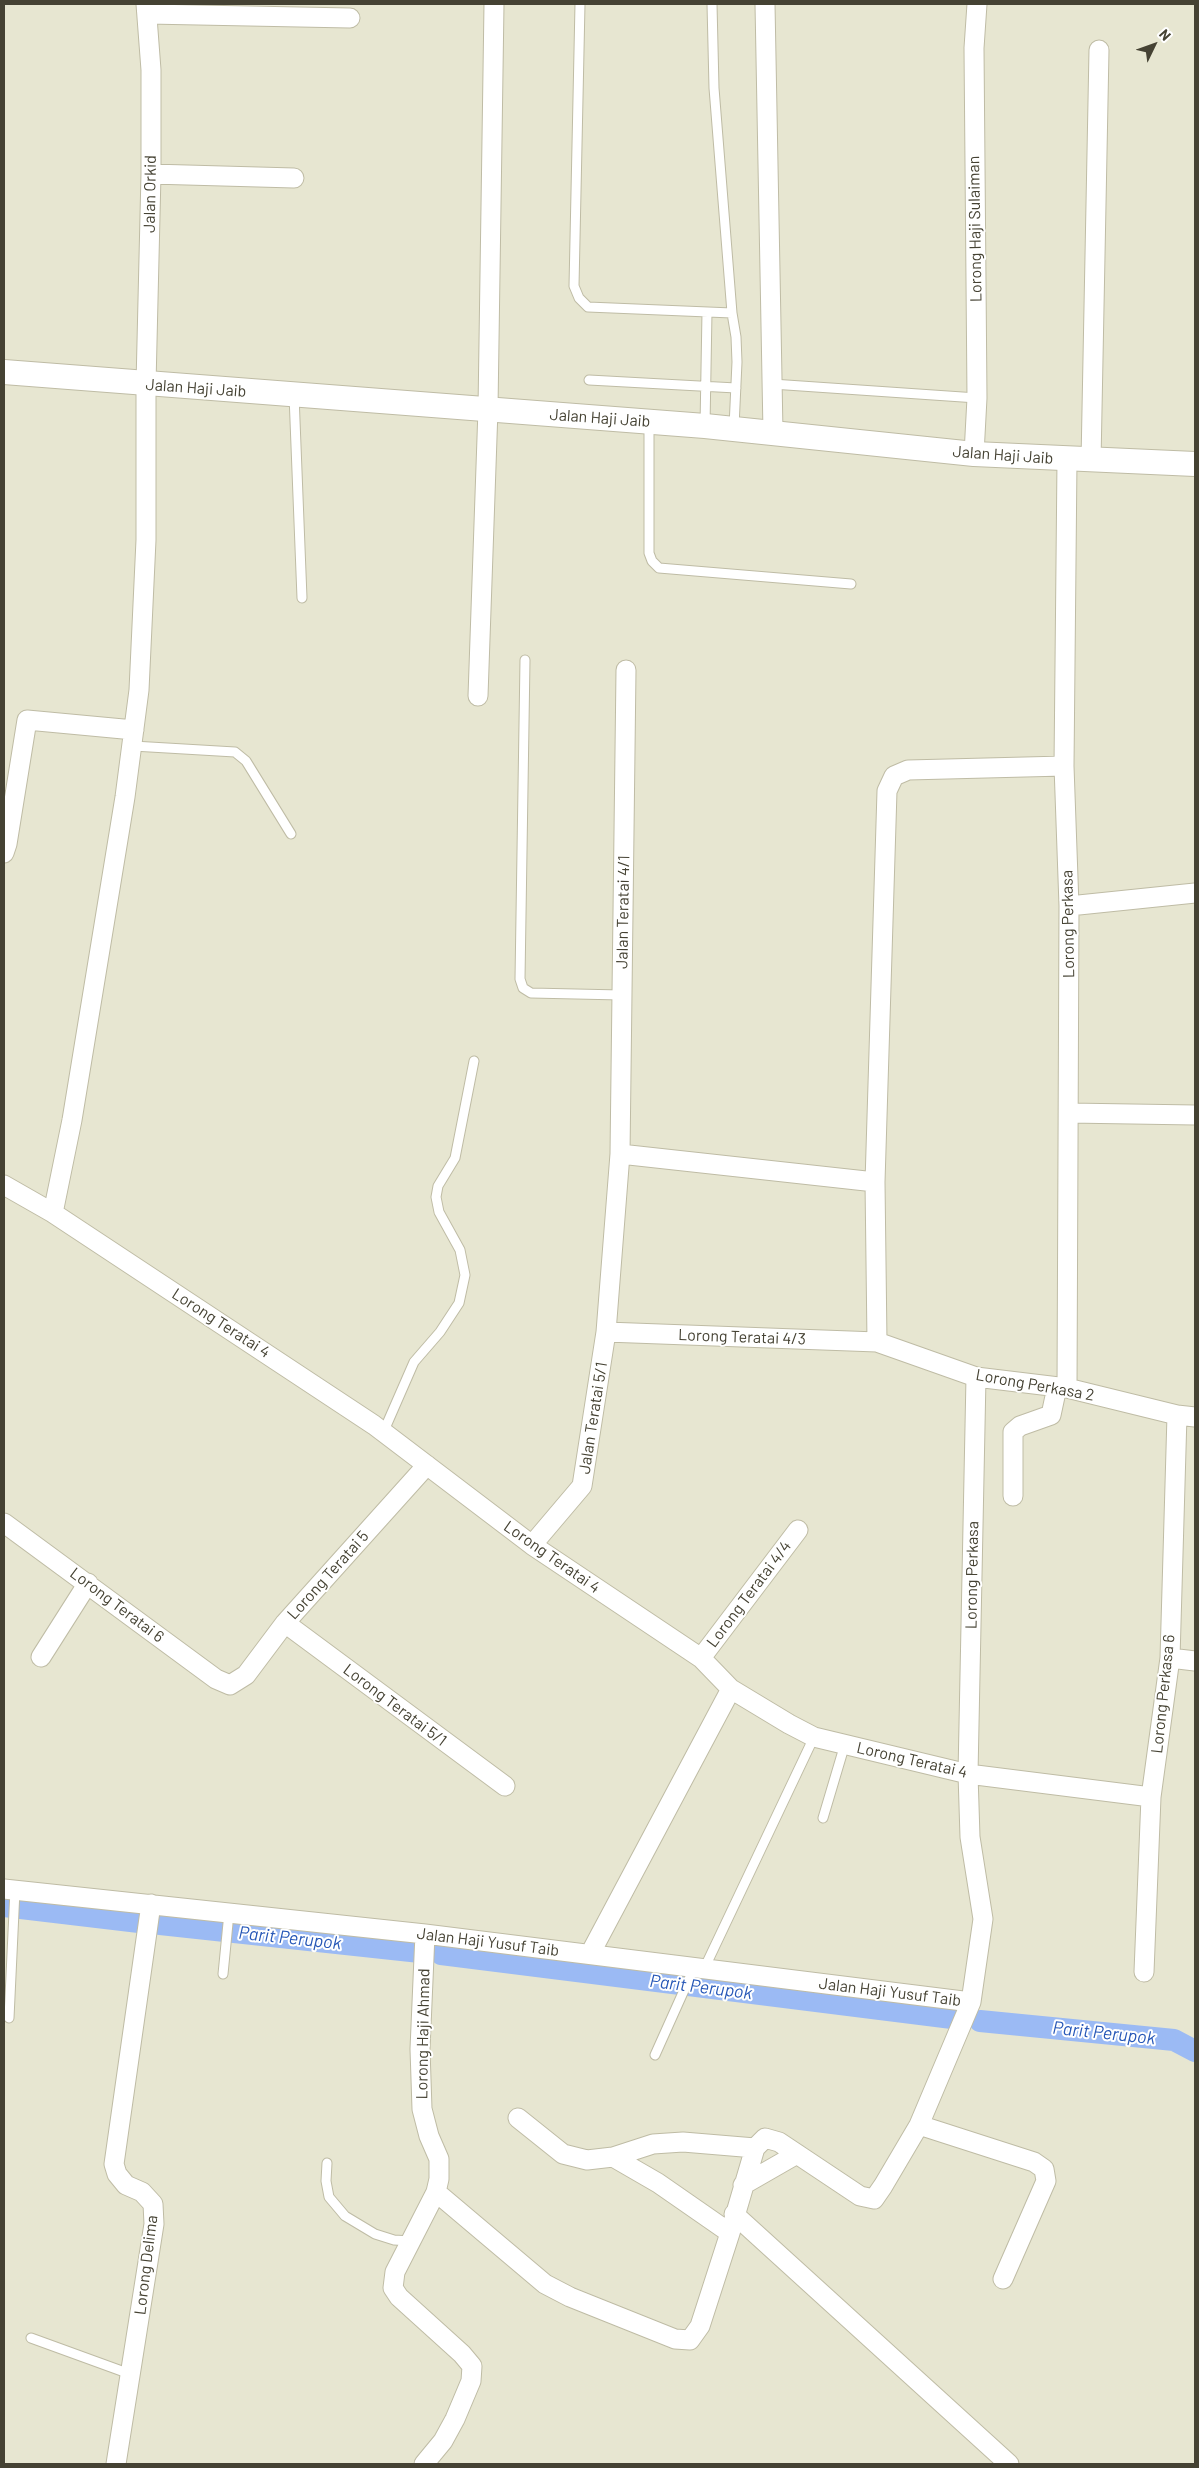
<!DOCTYPE html>
<style>
body{margin:0}
#map{position:relative;width:1199px;height:2468px;overflow:hidden;background:#f3f2e3;font-family:Barlow,sans-serif}
canvas{display:block}
.frame{position:absolute;inset:0;border:5px solid #454233;pointer-events:none}
.north{position:absolute;left:1129px;top:20px;width:50px;height:50px;-webkit-text-stroke:4px #fff;paint-order:stroke;rotate:48deg;font-size:14px;font-weight:700;line-height:20px;text-align:center;color:#454233}
.north::after{content:'';display:block;margin:auto;width:18px;height:22px;background:#454233;clip-path:polygon(50% 0,100% 100%,50% 72%,0 100%)}
</style>
<div id="map">
<canvas width="1199" height="2468"></canvas>
<div class="frame"></div>
<div class="north">N</div>
</div>
<script>
const ctx = document.querySelector('canvas').getContext('2d');
ctx.lineJoin = 'round';
function paint(path, color) { ctx.fillStyle = color; ctx.fill(path, 'evenodd'); }
const poly = rows => new Path2D(rows.map(r => 'M' + r).join(''));
function stroke(path, color, width, dash) { ctx.strokeStyle = color; ctx.lineWidth = width; ctx.lineCap = dash ? 'butt' : 'round'; ctx.setLineDash(dash || []); ctx.stroke(path); }
function write(font, color, halo, rows, align = 'center') {
  ctx.font = font + ' Barlow,sans-serif'; ctx.lineWidth = 4; ctx.setLineDash([]); ctx.textBaseline = 'middle'; ctx.strokeStyle = halo; ctx.fillStyle = color; for (const [text, x, y, turn = 0] of rows) {
    ctx.save(); ctx.translate(x, y); ctx.rotate((+turn || 0) * Math.PI / 180); ctx.textAlign = isNaN(turn) ? turn : align; if (halo) ctx.strokeText(text, 0, 0); ctx.fillText(text, 0, 0); ctx.restore();
  }
}
paint(poly([
 [4,4,1195,4,1195,2464,4,2464]
]), '#e7e6d1');
stroke(poly([
 [4,1906,139,1922],
 [160,1924,420,1952],
 [441,1954,960,2019],
 [980,2021,1174,2040,1195,2051]
]), '#9bbaf4', 22);
const service = poly([
 [580,4,574,286,579,298,588,307,732,313,714,88,712,4],
 [732,313,736,337,737,362,734,427],
 [589,380,736,388],
 [772,384,977,398],
 [294,395,302,598],
 [649,422,649,553,652,561,659,568,851,584],
 [705,426,707,312],
 [525,660,520,979,523,988,531,993,621,995],
 [133,746,235,752,246,761,291,834],
 [383,1433,414,1362,440,1332,459,1303,465,1275,460,1250,439,1212,436,1197,438,1186,455,1158,474,1061],
 [823,1818,845,1744],
 [704,1969,814,1737],
 [223,1974,229,1913],
 [9,2018,15,1890],
 [655,2055,694,1968],
 [327,2163,326,2181,329,2197,345,2216,375,2234,394,2240,411,2241],
 [31,2338,130,2374]
]);
const minor = poly([
 [765,4,773,432],
 [148,14,350,18],
 [151,174,294,178],
 [974,454,977,398,974,48,977,4],
 [1091,461,1099,50],
 [478,696,488,409,494,4],
 [4,853,7,844,27,720,134,730],
 [1069,906,1195,893],
 [1069,1113,1195,1115],
 [620,1154,875,1182],
 [4,1185,53,1213,374,1425,532,1545,701,1658,731,1689,789,1724,814,1737,968,1774,1151,1797],
 [53,1213,72,1120,125,797,139,690,146,540,146,384,151,174,151,70,146,4],
 [606,1332,877,1342,976,1377,1067,1388,1177,1415,1195,1417],
 [877,1342,875,1182,887,791,894,776,908,770,1064,766],
 [1067,1388,1069,906,1064,766,1067,460],
 [1013,1496,1013,1432,1020,1426,1051,1415,1057,1387],
 [4,1523,216,1679,230,1685,246,1675,285,1623,427,1465],
 [532,1545,582,1486,606,1332,620,1154,626,670],
 [285,1623,505,1786],
 [41,1657,88,1583],
 [701,1658,798,1530],
 [1170,1658,1195,1661],
 [4,1889,425,1934,971,2002],
 [590,1954,731,1689],
 [1144,1972,1151,1797,1170,1658,1177,1415],
 [518,2118,563,2154,587,2160,613,2157,658,2183,730,2233],
 [919,2125,1034,2162,1044,2169,1046,2181,1003,2279],
 [613,2157,653,2144,683,2142,755,2148],
 [743,2185,797,2154],
 [436,2192,545,2284,570,2297,675,2339,690,2340,700,2326,730,2233,755,2148,765,2138,779,2142,860,2196,874,2199,883,2186,919,2125,971,2002,983,1919,970,1837,968,1774,976,1377],
 [734,2214,1009,2464],
 [116,2464,154,2224,153,2204,142,2192,126,2185,117,2174,114,2164,151,1904],
 [424,2464,443,2441,455,2419,471,2381,472,2366,462,2354,399,2297,393,2288,395,2272,436,2192,439,2179,439,2159,429,2136,422,2109,420,2049,425,1934]
]);
const tertiary = poly([
 [4,372,705,426,974,454,1195,464]
]);
stroke(service, '#bfbca5', 11);
stroke(minor, '#bfbca5', 21);
stroke(tertiary, '#bfbca5', 26);
stroke(service, '#fff', 9);
stroke(minor, '#fff', 19);
stroke(tertiary, '#fff', 24);
write('16px', '#454233', '#fff', [
 ["Jalan Orkid",150,194,-89],
 ["Lorong Haji Sulaiman",975,229,-91],
 ["Jalan Haji Jaib",196,388,4],
 ["Jalan Haji Jaib",600,418,4],
 ["Jalan Haji Jaib",1003,455,4],
 ["Jalan Teratai 4/1",623,912,-89],
 ["Lorong Perkasa",1068,924,-91],
 ["Lorong Teratai 4",221,1323,33],
 ["Lorong Teratai 4/3",742,1337,2],
 ["Lorong Perkasa 2",1035,1385,10],
 ["Jalan Teratai 5/1",593,1418,-81],
 ["Lorong Teratai 4",552,1557,35],
 ["Lorong Teratai 5",328,1575,-48],
 ["Lorong Perkasa",972,1575,-89],
 ["Lorong Teratai 4/4",749,1594,-53],
 ["Lorong Teratai 6",117,1605,37],
 ["Lorong Perkasa 6",1163,1694,-84],
 ["Lorong Teratai 5/1",395,1705,37],
 ["Lorong Teratai 4",912,1760,13],
 ["Jalan Haji Yusuf Taib",488,1942,7],
 ["Jalan Haji Yusuf Taib",890,1992,7],
 ["Lorong Haji Ahmad",423,2034,-89],
 ["Lorong Delima",146,2265,-83]
]);
write('italic 18px', '#2657b7', '#fff', [
 ["Parit Perupok",290,1938,6],
 ["Parit Perupok",701,1987,7],
 ["Parit Perupok",1104,2033,6]
]);
</script>
